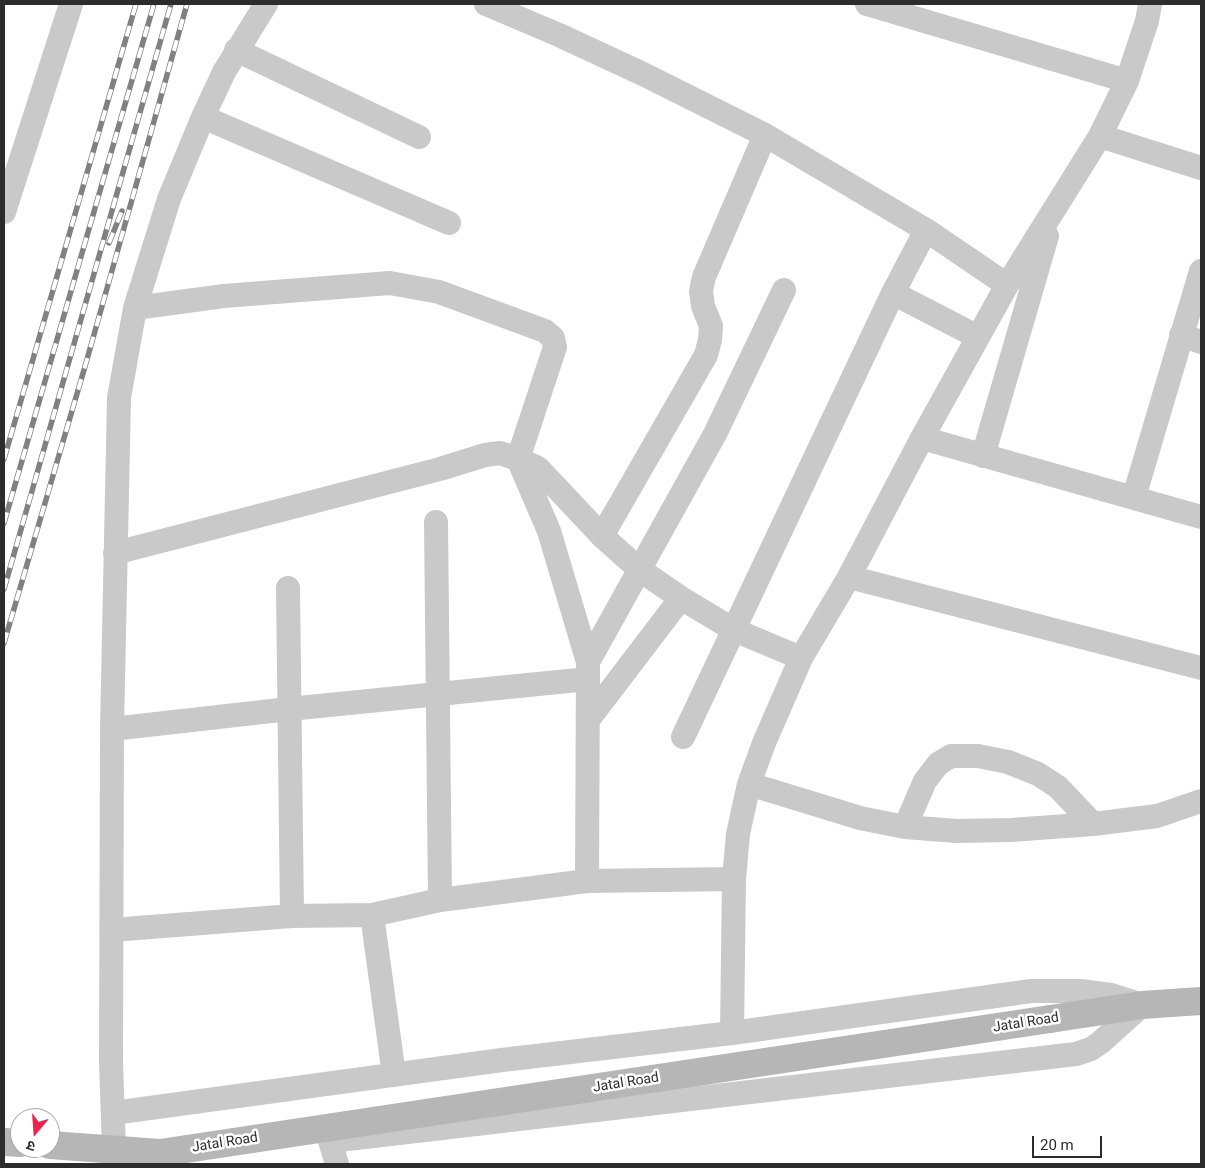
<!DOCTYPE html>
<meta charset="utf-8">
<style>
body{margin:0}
#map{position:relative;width:1205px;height:1168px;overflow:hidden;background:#fff;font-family:Roboto,"Noto Sans Devanagari",sans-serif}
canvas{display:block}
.frame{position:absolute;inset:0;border:5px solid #2c2c2c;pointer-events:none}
.north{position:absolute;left:10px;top:1108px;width:50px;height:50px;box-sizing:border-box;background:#fff;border:1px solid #ababab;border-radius:50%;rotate:198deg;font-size:14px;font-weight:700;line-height:20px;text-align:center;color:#2c2c2c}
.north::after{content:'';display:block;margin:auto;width:18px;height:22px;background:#ef214e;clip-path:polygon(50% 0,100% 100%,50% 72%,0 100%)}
.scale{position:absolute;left:1032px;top:1136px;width:70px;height:22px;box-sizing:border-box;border:2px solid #2c2c2c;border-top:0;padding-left:6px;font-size:15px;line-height:18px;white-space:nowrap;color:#2c2c2c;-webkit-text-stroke:4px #fff;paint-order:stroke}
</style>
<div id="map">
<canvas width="1205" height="1168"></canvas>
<div class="frame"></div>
<div class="north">उ</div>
<div class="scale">20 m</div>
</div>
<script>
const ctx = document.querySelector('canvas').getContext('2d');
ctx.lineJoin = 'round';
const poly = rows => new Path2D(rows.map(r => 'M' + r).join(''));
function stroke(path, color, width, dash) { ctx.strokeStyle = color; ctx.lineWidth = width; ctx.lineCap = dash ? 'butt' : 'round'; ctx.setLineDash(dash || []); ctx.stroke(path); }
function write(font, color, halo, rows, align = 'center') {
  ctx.font = font + ' Roboto,sans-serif'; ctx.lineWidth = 5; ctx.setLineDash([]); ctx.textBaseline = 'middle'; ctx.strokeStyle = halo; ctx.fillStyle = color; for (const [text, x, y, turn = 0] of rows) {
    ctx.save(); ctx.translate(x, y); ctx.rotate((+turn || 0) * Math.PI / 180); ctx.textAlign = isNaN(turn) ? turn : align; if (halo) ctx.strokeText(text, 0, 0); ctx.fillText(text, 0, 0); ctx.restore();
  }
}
stroke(poly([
 [486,4,559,35,643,74,765,135,926,230,1007,285],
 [867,4,1127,81],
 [236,50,419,137],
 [203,117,449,223],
 [1100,136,1201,168],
 [4,212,71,4],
 [893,293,978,337],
 [135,308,224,296,390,283,439,292,545,331,553,338,555,347,518,459,549,531,588,662,587,881],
 [1181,335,1201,342],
 [922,438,1201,517],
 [983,456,1047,236],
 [1134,497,1201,271],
 [436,522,440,900],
 [602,536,706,355,710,340,711,326,703,306,701,291,704,277,765,135],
 [115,553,440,469,485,455,500,453,518,459,538,468,602,536,640,570,681,598,734,630,801,658],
 [849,577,1201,668],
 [288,588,292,916],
 [588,662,715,434,784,290],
 [588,720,681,598],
 [112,729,289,709,588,679],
 [683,737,893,293,926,230],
 [749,784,860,818,905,827,957,831,1011,830,1093,824,1157,816,1201,801],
 [905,827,925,781,938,764,951,756,978,756,1008,762,1038,774,1058,787,1093,824],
 [372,915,394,1075],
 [112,930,292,916,372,915,440,900,587,881,734,879],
 [732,1033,734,879,738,834,749,784,764,743,801,658,849,577,922,438,1007,285,1100,136,1127,81,1147,21,1150,4],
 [113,1113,502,1060,732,1033,1031,991,1081,991,1111,995,1142,1005],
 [339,1140,1076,1054,1091,1049,1101,1042,1142,1005],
 [330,1141,337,1164],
 [112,1164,114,1149,111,1061,112,729,119,398,135,308,169,199,203,117,224,72,266,4]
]), '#c9c9c9', 24);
stroke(poly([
 [1050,1019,1142,1005,1201,1001],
 [4,1142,20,1143]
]), '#b6b6b6', 28);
const rail = poly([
 [109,243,122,211],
 [4,459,136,4],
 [4,523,154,4],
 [4,589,171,4],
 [4,643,86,363,187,4]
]);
stroke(rail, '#818181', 5.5);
stroke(rail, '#fff', 4, [11]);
stroke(poly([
 [50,1145,160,1153,1050,1019]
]), '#b6b6b6', 28);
write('14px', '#2c2c2c', '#fff', [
 ["Jatal Road",1026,1023,-9],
 ["Jatal Road",626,1083,-9],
 ["Jatal Road",225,1143,-9]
]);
</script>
